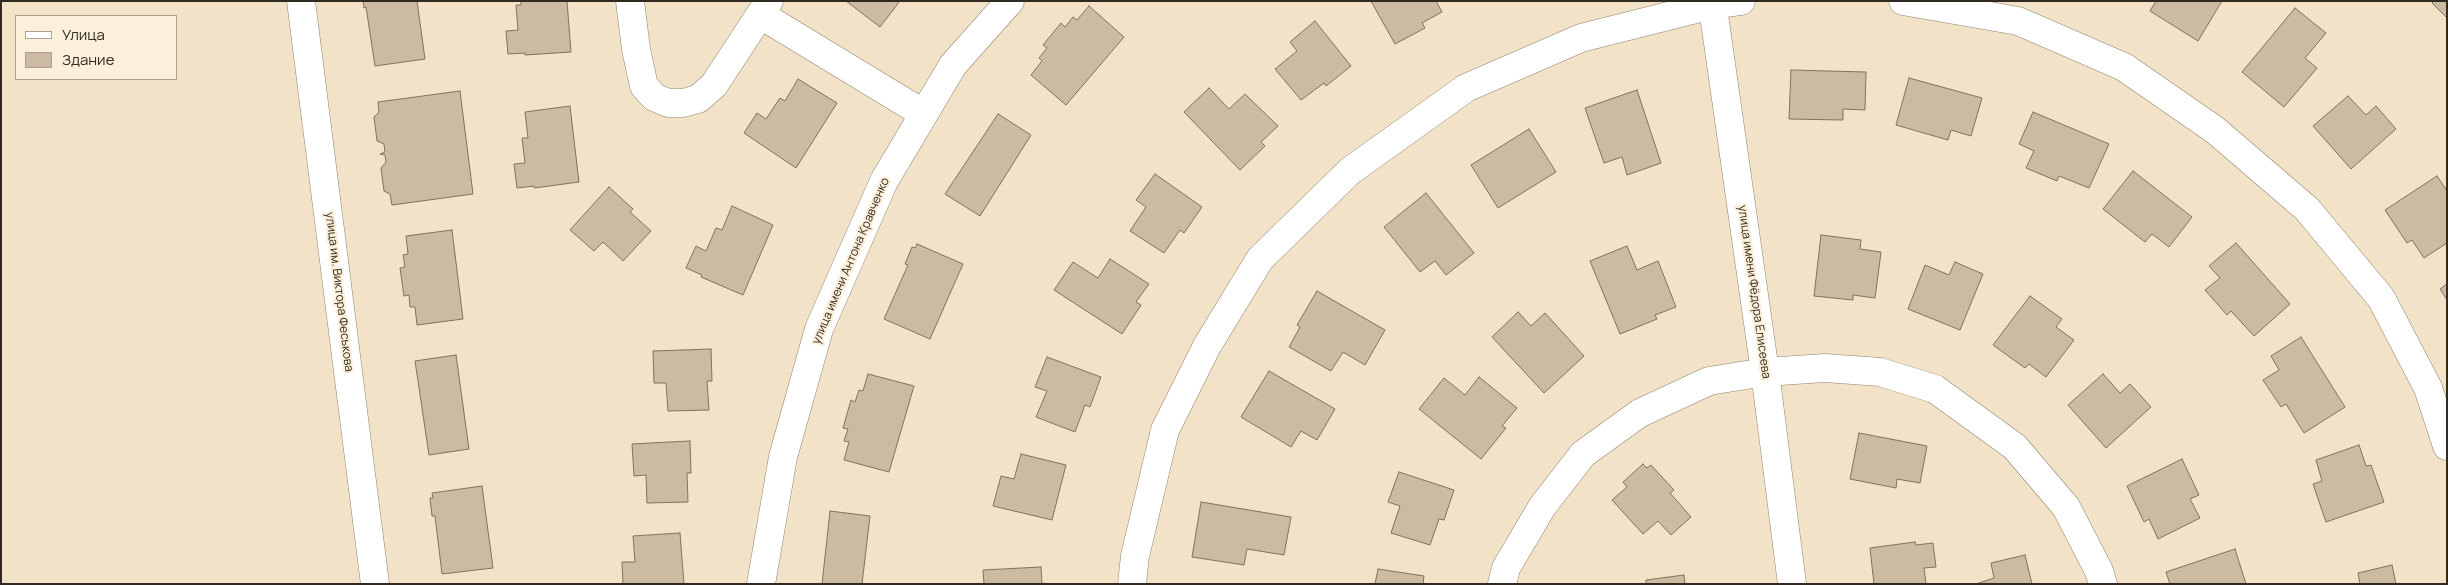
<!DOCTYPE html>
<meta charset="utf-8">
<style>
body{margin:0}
#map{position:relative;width:2448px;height:585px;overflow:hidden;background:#f2e2c8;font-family:Manrope,sans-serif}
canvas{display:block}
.frame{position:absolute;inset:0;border:2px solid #302a20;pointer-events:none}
.legend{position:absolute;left:15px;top:15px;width:162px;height:65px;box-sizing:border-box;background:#fcf0db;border:1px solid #aaa190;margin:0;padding:6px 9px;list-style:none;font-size:15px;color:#302a20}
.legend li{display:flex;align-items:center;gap:10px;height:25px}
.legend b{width:25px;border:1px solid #aaa190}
</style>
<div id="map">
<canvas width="2448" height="585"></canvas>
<div class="frame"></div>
<ul class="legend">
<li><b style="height:6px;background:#fff"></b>Улица</li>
<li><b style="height:14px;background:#ccbaa3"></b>Здание</li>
</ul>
</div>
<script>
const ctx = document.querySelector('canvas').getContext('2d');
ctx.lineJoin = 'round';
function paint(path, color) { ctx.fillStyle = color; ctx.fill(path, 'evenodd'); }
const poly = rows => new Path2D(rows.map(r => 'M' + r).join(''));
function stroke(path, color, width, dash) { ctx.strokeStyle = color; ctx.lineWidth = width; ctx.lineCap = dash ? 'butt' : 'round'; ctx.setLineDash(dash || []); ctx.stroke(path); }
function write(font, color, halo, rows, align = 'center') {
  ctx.font = font + ' Manrope,sans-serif'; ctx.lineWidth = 4.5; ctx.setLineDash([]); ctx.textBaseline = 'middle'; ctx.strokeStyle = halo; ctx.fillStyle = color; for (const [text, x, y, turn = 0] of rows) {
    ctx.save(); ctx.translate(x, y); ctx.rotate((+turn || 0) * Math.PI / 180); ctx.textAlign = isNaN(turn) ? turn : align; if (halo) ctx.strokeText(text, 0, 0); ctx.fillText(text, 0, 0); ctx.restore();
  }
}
const building = poly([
 [363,1,417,1,425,59,375,66,366,7,364,8,363,1],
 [521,1,567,1,571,52,525,55,525,53,508,54,506,31,518,30,516,5,521,5,521,1],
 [846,1,900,1,880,27,846,1],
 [1371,1,1436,1,1442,12,1422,23,1425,28,1395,44,1371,1],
 [2156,1,2222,1,2198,41,2150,11,2156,1],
 [2434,1,2447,1,2447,18,2432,3,2434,1],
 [1089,6,1124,37,1066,105,1031,75,1042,61,1039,58,1047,48,1043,45,1061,23,1065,27,1073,17,1077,20,1089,6],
 [2295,8,2326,33,2305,58,2317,68,2284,107,2242,72,2295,8],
 [1315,21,1351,66,1326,86,1324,83,1301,100,1275,69,1297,51,1290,42,1315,21],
 [1791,70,1866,72,1865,110,1843,109,1843,120,1789,119,1791,70],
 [1909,78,1982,98,1971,136,1951,130,1948,140,1896,125,1909,78],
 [798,79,837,103,796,168,744,133,757,113,766,119,780,98,785,101,798,79],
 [1209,88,1229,109,1245,94,1278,126,1261,142,1265,146,1240,170,1184,112,1209,88],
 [1637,90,1661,163,1627,175,1622,157,1604,163,1585,108,1637,90],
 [460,91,473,194,392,205,390,194,384,191,381,168,386,162,385,155,380,154,385,152,384,144,377,141,374,117,379,112,378,102,460,91],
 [2348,96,2366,115,2376,106,2396,129,2351,169,2313,126,2348,96],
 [570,106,579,182,534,188,534,186,517,188,514,164,525,163,522,138,528,138,525,112,570,106],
 [2033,112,2109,144,2089,188,2059,176,2057,181,2026,168,2034,151,2019,144,2033,112],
 [998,114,1031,135,980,216,945,194,998,114],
 [1529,129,1556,172,1498,208,1471,165,1529,129],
 [2133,171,2192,217,2169,247,2152,234,2145,242,2103,209,2133,171],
 [1155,174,1202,207,1184,233,1180,230,1164,253,1130,231,1146,207,1136,200,1155,174],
 [2437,176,2447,191,2447,243,2424,258,2412,240,2407,243,2385,210,2437,176],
 [609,187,633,209,630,212,651,231,623,261,603,242,594,251,570,230,609,187],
 [1426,193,1474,253,1446,275,1435,261,1420,272,1384,227,1426,193],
 [732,206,773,225,743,295,701,277,702,275,686,268,696,246,706,251,716,228,722,230,732,206],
 [452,230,463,319,417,325,415,307,410,307,409,295,404,296,400,268,405,267,403,255,408,254,406,236,452,230],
 [1821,235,1861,240,1860,249,1881,252,1875,298,1853,295,1853,300,1814,296,1821,235],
 [2236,243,2290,304,2254,336,2231,311,2227,315,2205,290,2220,278,2209,266,2236,243],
 [917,244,963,264,930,339,884,319,908,265,905,264,912,247,915,248,917,244],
 [1627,246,1637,270,1658,261,1676,307,1655,315,1657,319,1620,334,1590,261,1627,246],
 [1110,259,1149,284,1136,302,1141,305,1122,334,1054,290,1073,262,1098,278,1110,259],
 [1955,262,1983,274,1960,330,1908,309,1925,265,1949,275,1955,262],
 [2447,284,2447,300,2440,289,2447,284],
 [1317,291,1385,330,1365,365,1343,352,1331,371,1289,347,1300,327,1297,325,1317,291],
 [2030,296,2062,319,2056,327,2074,340,2046,377,2029,364,2025,368,1993,345,2030,296],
 [1518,312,1531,326,1545,313,1584,356,1544,393,1492,337,1518,312],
 [2301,337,2345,407,2304,433,2286,404,2281,407,2263,380,2279,370,2271,356,2301,337],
 [711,349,712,381,707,381,709,410,668,411,666,383,654,383,653,351,711,349],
 [456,355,469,449,429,455,415,361,456,355],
 [1047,357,1101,377,1090,407,1085,405,1075,432,1036,417,1047,391,1035,387,1047,357],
 [1269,371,1335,409,1317,440,1301,431,1291,447,1241,417,1269,371],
 [868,374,914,386,889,472,844,460,849,442,844,441,848,429,843,428,851,400,855,402,859,390,863,391,868,374],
 [2103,374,2120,393,2130,384,2151,407,2106,448,2068,405,2103,374],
 [1479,377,1517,408,1502,426,1506,428,1481,459,1419,409,1444,378,1465,395,1479,377],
 [1859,433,1927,446,1920,483,1897,479,1896,488,1850,479,1859,433],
 [690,441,691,473,687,473,688,502,647,503,646,475,634,476,632,444,690,441],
 [2359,445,2366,466,2371,465,2384,502,2326,522,2313,484,2322,481,2316,460,2359,445],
 [1021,454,1066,465,1052,520,993,506,1001,476,1014,479,1021,454],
 [2182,459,2199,495,2190,499,2200,518,2158,539,2149,519,2144,522,2127,486,2182,459],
 [1643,464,1647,468,1651,465,1674,490,1670,493,1691,517,1671,535,1658,521,1643,534,1612,500,1627,487,1623,482,1643,464],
 [1399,472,1454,490,1444,520,1439,519,1430,545,1391,533,1400,506,1388,502,1399,472],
 [482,486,493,568,442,574,435,516,432,516,430,498,433,498,432,493,482,486],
 [1201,502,1291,517,1284,555,1247,549,1244,565,1192,557,1201,502],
 [830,511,870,516,862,584,822,584,830,511],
 [680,533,684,584,623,584,622,562,635,562,633,536,680,533],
 [1915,542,1916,545,1933,543,1936,567,1924,568,1926,584,1874,584,1870,548,1915,542],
 [2235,549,2246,584,2170,584,2166,572,2235,549],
 [2025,555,2032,584,1976,584,1994,578,1991,563,2025,555],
 [2392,565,2396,584,2360,584,2358,573,2392,565],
 [1041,567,1042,584,984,584,983,570,1041,567],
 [1378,569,1424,576,1423,584,1375,584,1378,569],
 [1684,575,1685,584,1646,584,1646,580,1684,575]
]);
paint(building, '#ccbaa3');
stroke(building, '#82715c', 1);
const minor = poly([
 [301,1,375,584],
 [630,1,636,49,644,86,654,97,668,103,683,103,698,99,714,85,769,1],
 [1712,1,1765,372,1792,584],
 [1903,1,2018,21,2124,67,2215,130,2307,209,2381,298,2428,388,2447,446],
 [761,15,924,114],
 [761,584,783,457,819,329,884,181,953,65,1010,1],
 [1132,584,1135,556,1165,430,1207,346,1260,259,1350,171,1466,88,1581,38,1712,5,1741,1],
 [1502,584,1506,568,1542,507,1583,454,1640,413,1709,381,1765,372,1825,368,1880,372,1935,389,2015,447,2066,507,2099,571,2103,584]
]);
stroke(minor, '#90826b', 29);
stroke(minor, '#fff', 28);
write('12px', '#302a20', '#fcf0db', [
 ["улица имени Антона Кравченко",851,261,-67],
 ["улица им. Виктора Феськова",339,292,83],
 ["улица имени Фёдора Елисеева",1754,292,82]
]);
</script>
